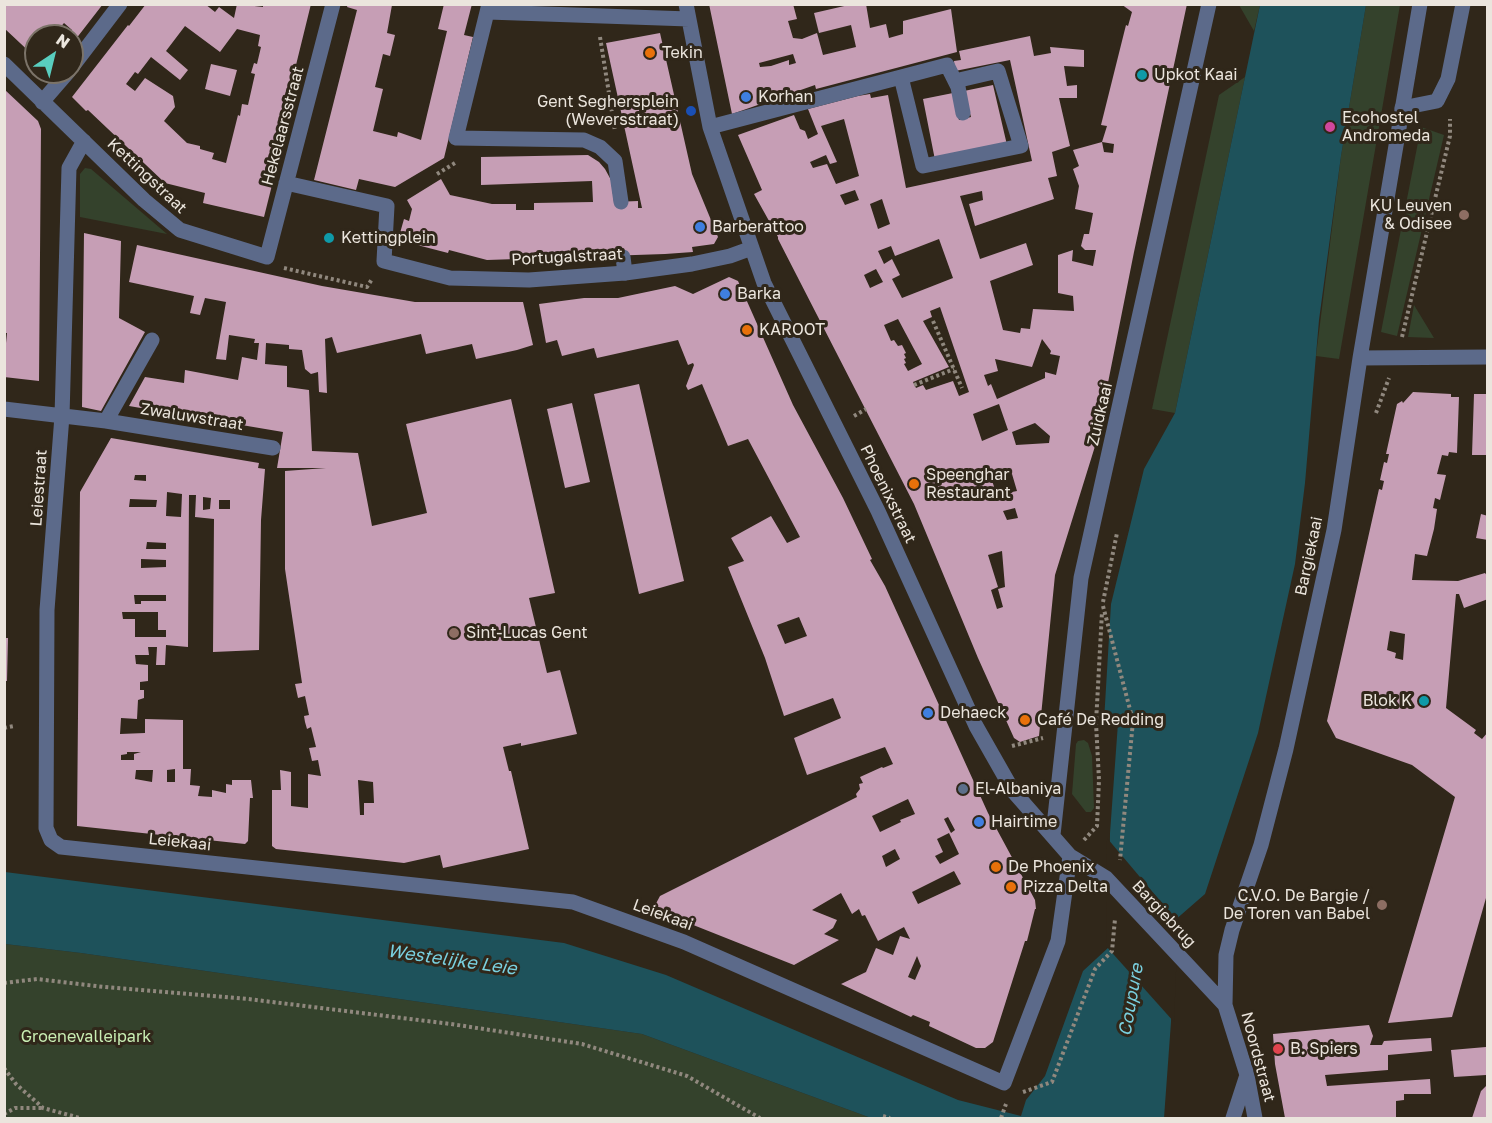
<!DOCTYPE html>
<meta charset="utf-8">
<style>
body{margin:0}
#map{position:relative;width:1492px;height:1123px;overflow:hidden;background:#30271a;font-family:"Golos Text",sans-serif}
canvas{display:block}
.frame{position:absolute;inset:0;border:6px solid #ebe5dd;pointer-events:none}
.north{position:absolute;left:24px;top:24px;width:60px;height:60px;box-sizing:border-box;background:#30271a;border:2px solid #7b7368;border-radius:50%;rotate:35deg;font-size:16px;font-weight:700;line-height:24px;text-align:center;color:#ebe5dd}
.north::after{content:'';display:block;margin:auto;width:21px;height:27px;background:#59cebf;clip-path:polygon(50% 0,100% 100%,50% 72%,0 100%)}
</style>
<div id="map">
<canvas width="1492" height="1123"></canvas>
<div class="frame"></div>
<div class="north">N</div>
</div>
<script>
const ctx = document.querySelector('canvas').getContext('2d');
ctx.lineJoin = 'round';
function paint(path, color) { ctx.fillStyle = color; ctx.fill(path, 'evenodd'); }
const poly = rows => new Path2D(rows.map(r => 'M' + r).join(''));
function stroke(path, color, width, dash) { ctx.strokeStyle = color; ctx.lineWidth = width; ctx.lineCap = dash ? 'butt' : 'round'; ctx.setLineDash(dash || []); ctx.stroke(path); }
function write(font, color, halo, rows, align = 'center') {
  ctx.font = font + ' "Golos Text",sans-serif'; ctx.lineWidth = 6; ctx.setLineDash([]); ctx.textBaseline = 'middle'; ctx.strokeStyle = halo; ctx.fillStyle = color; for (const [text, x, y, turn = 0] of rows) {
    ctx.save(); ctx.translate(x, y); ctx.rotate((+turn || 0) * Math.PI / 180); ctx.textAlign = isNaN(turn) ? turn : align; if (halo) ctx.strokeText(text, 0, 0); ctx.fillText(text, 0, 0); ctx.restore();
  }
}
paint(poly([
 [1239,4,1260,5,1254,31,1239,5],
 [1366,5,1400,5,1339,359,1316,356,1341,156],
 [1245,77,1175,413,1152,409,1219,95],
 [1421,127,1444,135,1397,336,1381,332],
 [85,168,91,169,167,234,80,217,80,174],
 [1414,305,1434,338,1408,337],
 [1084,740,1088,743,1092,756,1094,808,1091,812,1086,812,1072,794,1076,744,1078,741],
 [5,944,81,953,642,1034,871,1118,5,1118]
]), '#34422c');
paint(poly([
 [1260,5,1366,5,1341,156,1319,320,1305,483,1295,564,1258,733,1205,894,1174,921,1171,1022,1164,1118,871,1118,642,1034,81,953,5,944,5,872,564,943,666,975,958,1100,1021,1116,1026,1100,1045,1076,1083,971,1109,947,1110,833,1118,723,1104,721,1111,604,1144,469,1175,413]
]), '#1e525b');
paint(poly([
 [1107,838,1178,922,1174,1022,1106,946]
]), '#30271a');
paint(poly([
 [4,4,103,4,72,44,72,36,67,36,72,30,64,23,58,30,65,36,36,36,36,58,4,28],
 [146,4,205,4,215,12,219,7,234,18,237,4,263,7,263,4,311,4,281,126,283,127,276,156,272,155,267,176,274,177,264,217,203,203,205,193,165,183,88,110,86,111,72,97,128,25,129,26],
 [185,26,220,52,237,29,260,35,258,46,261,47,257,64,254,63,251,73,255,74,248,105,242,104,240,116,238,115,226,163,212,159,214,153,200,149,200,146,187,143,164,121,175,107,173,96,145,78,135,91,126,84,135,72,138,74,151,57,180,80,188,70,166,51],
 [348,4,392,5,387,33,395,35,390,56,383,54,375,87,383,89,373,131,397,137,398,132,421,140,447,31,438,29,444,4,472,4,464,35,473,37,444,158,395,187,359,179,356,190,314,180,357,10,347,7],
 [709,4,793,4,797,19,788,21,793,38,802,39,817,33,823,55,856,47,851,25,819,33,814,13,853,4,866,4,870,28,886,24,889,38,903,34,903,21,951,9,957,52,816,89,815,85,732,114],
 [793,54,796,63,789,65,789,60,771,66,760,67,759,63],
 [1121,4,1187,4,1134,252,1096,443,1055,575,1039,736,1020,742,1014,738,978,658,914,504,778,239,778,237,754,194,762,190,738,135,794,115,800,129,805,131,808,139,818,134,808,109,858,96,870,94,871,98,888,95,906,188,1032,161,1010,60,955,71,954,61,961,60,959,51,1030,36,1034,56,1051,53,1050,47,1084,50,1084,67,1064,66,1067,86,1077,85,1077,98,1059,98,1070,146,1052,152,1057,176,1048,178,1054,199,975,226,969,204,983,200,982,191,960,196,980,259,1026,243,1033,265,990,281,1003,330,1020,333,1021,328,1030,329,1033,309,1074,311,1073,296,1058,293,1058,255,1073,250,1072,261,1093,266,1096,250,1085,250,1081,246,1084,234,1089,234,1093,213,1075,209,1079,186,1073,169,1079,166,1073,150,1102,142,1104,152,1113,153,1114,144,1102,142,1107,126,1101,125,1126,25,1128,26,1132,12],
 [844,119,859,176,836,184,827,164,813,168,810,162,826,155,830,164,837,162,821,126],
 [855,190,859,200,845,205,840,195],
 [882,199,890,224,878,229,870,204],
 [939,239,953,278,902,298,892,279,900,275,892,259,884,264,878,251,891,246,895,256],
 [876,269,883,282,870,288,864,275],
 [940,307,969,392,959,396,953,381,926,390,923,385,916,388,913,382,949,367,923,321,932,317,930,311],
 [898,319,922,364,908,371,904,364,906,363,904,359,906,358,904,354,906,353,902,345,898,346,894,340,891,341,884,325],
 [1042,339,1051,351,1050,354,1060,356,1056,375,1045,372,1045,378,997,399,991,384,988,386,984,375,998,371,995,359,1032,367],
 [999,404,1008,430,982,441,973,414],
 [1035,423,1050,436,1049,443,1016,445,1012,432],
 [1012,474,1017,491,997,495,991,478],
 [1015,508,1018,518,1007,520,1003,511],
 [1002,551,1005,587,998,589,1003,607,997,609,991,590,998,587,988,555],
 [660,33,692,174,718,237,714,244,692,247,693,252,665,254,487,260,449,250,448,253,398,240,404,219,409,221,412,209,407,200,441,179,450,195,492,204,516,204,516,210,534,210,534,203,593,202,592,181,481,185,481,157,588,155,599,162,605,169,611,180,614,202,638,201,638,208,642,208,606,43],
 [211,64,237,70,230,96,205,89],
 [993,85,1007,145,935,160,923,99,953,93,959,120,971,117,964,91],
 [4,89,38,121,41,129,39,381,4,377,4,343,6,343,7,333,4,333],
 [84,233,121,241,119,318,145,332,101,411,82,407],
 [137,245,322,286,415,302,523,302,533,345,517,350,476,359,472,344,426,354,421,334,337,353,332,337,325,339,327,393,319,392,318,372,311,374,305,369,302,350,289,349,289,345,266,343,265,364,287,366,287,387,309,390,312,451,358,453,372,526,427,513,406,424,511,399,555,593,529,598,547,673,560,670,577,734,521,746,521,743,503,747,509,771,511,771,529,849,443,868,440,855,404,863,276,849,272,846,272,790,281,790,280,770,291,772,291,806,308,808,308,774,321,776,318,760,312,761,309,748,316,747,311,727,307,729,305,722,304,716,309,715,305,696,298,698,295,684,302,683,285,569,285,471,326,468,277,468,283,432,129,406,145,377,184,383,185,370,238,380,242,357,257,360,259,343,254,343,255,339,229,335,226,360,216,359,226,302,205,298,200,315,190,313,194,296,129,282],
 [358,780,373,782,374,803,364,803,364,815,360,815],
 [729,277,738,281,793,405,843,498,872,559,870,560,885,586,988,813,1035,900,1036,909,1035,909,1027,941,1025,941,993,1042,985,1048,976,1048,929,1026,930,1022,913,1015,911,1017,841,984,866,972,876,948,893,955,900,936,910,939,904,927,878,941,865,915,862,916,859,909,852,914,841,893,812,910,837,920,833,928,824,934,839,940,794,965,653,909,660,896,857,797,856,794,860,789,859,784,863,783,860,777,882,767,883,768,893,764,885,747,807,775,794,738,841,718,833,698,784,716,765,658,728,567,744,561,731,538,771,516,787,543,800,537,748,439,728,446,702,384,688,390,686,386,694,365,693,363,688,365,678,340,597,358,594,348,562,356,557,340,546,343,539,304,584,298,618,298,675,286,693,294],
 [799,617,807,636,785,644,777,625],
 [908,799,915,814,900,820,901,822,880,832,872,816],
 [948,817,955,830,951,833,944,819],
 [949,833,959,854,940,864,935,856,943,852,937,839],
 [895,849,900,859,886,867,882,856],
 [954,871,961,884,918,904,912,892],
 [917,956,921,966,915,980,908,977],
 [639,384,684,581,639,594,594,394],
 [1413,392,1451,394,1451,397,1459,397,1457,453,1449,452,1448,456,1442,455,1437,474,1446,475,1440,500,1435,498,1433,508,1437,509,1434,529,1427,556,1415,554,1412,580,1458,581,1485,573,1488,577,1488,599,1464,608,1459,594,1456,594,1446,708,1476,730,1474,733,1482,739,1488,732,1488,891,1452,1017,1388,1023,1455,797,1412,765,1336,738,1327,721,1379,489,1382,490,1384,481,1380,480,1384,462,1387,463,1389,454,1386,454,1397,404,1402,401,1403,403],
 [1390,631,1405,634,1403,660,1395,658,1396,653,1387,650],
 [1474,394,1488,394,1488,455,1472,455],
 [572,403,590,482,565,488,547,409],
 [111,438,259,463,258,468,265,469,261,520,259,650,213,652,214,519,195,517,196,495,189,495,188,647,166,645,165,665,156,665,157,647,148,647,149,655,135,655,136,664,148,665,148,681,140,682,140,690,144,690,144,698,138,700,137,719,121,718,120,734,145,733,145,719,183,720,183,769,191,769,190,785,200,786,198,796,212,797,212,790,226,793,226,784,232,785,232,780,251,780,253,798,250,798,248,841,245,844,77,826,80,492],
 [135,475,146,475,146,481,134,480],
 [167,492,182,494,181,517,166,516],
 [203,497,211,498,210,509,203,510],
 [130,499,157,500,156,507,129,507],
 [219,500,230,500,230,509,219,509],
 [147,542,166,543,166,549,146,549],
 [141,559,166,560,166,567,141,568],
 [134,595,166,595,166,601,141,601,141,604,135,604],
 [122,612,158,612,158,630,166,630,166,637,135,637,135,619,123,619],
 [127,752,141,752,134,754,134,760,121,760,121,755,127,754],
 [175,769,175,782,167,782,167,770],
 [136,770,153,770,152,782,135,779],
 [1481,514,1488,516,1488,540,1476,538],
 [4,638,8,638,7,681,4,681],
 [1369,1025,1373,1036,1370,1045,1382,1045,1384,1041,1431,1038,1432,1051,1388,1055,1388,1070,1325,1075,1327,1086,1430,1079,1431,1094,1404,1094,1404,1100,1396,1101,1396,1118,1285,1118,1275,1064,1273,1034],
 [1486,1047,1486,1075,1454,1077,1451,1050],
 [1488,1084,1488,1118,1472,1118,1481,1091]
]), '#c69eb5');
stroke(poly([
 [600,37,615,131],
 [437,174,455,163,455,160],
 [284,268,367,287,372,279],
 [933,321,962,388],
 [1402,337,1450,136,1450,119],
 [914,385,954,369],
 [1376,413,1389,378],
 [854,416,866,409],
 [1103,602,1117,533],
 [1103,606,1133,721,1120,860],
 [4,728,14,726],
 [1012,746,1043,738],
 [1084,840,1097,826,1099,780,1096,723,1102,612],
 [4,983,37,979,104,987,248,999,451,1024,582,1044,687,1076,760,1118],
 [4,1068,16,1084,43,1108,80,1118],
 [1023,1092,1052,1082,1095,969,1112,951,1115,919],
 [4,1114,15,1108,42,1108],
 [883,1116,890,1118],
 [1001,1118,1006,1104]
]), '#90887e', 4, [3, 3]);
stroke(poly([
 [1402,108,1437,101,1448,79,1463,4],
 [623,257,625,273]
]), '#5c6a8a', 15);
stroke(poly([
 [489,4,456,138,584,140,600,147,615,161,621,202],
 [686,4,710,127,764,283,878,511,976,726,1013,791,1070,856,1106,878,1225,1005],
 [488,12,689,19],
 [4,64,144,200,180,230,267,257,333,4],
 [72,67,120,4],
 [901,77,923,166,1021,146,998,71,955,81],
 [42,102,68,72],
 [710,127,947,65,958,87,963,113],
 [84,141,69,168,62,416,47,610,46,828,51,840,61,847,573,902,684,942,1004,1083,1058,941,1070,856],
 [286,183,387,206,384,261,450,278,529,280,625,273,692,264,730,256,752,248],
 [1360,358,1488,357],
 [4,409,106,421,273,448],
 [106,421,152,340],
 [1053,835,1081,578,1209,4],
 [1233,1118,1246,1078],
 [1255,1118,1247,1075,1225,1005,1226,955,1232,930,1261,845,1286,749,1334,530,1360,358,1420,4]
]), '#5c6a8a', 15);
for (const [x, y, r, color] of [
 [650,53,6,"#e8710a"],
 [1142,75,6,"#0f9aa8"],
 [746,97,6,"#3f7fe0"],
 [691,111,6,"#1a4fb4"],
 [1330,127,6,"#d1479c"],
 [1464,215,6,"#8d6e63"],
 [700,227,6,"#3f7fe0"],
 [329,238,6,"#0f9aa8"],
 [725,294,6,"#3f7fe0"],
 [747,330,6,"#e8710a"],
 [914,484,6,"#e8710a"],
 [454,633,6,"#8d6e63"],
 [1424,701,6,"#0f9aa8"],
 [928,713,6,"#3f7fe0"],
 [1025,720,6,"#e8710a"],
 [963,789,6,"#5c6f8a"],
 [979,822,6,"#3f7fe0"],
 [996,867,6,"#e8710a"],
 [1011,887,6,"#e8710a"],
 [1382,905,6,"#8d6e63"],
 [1278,1049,6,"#e0444e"]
]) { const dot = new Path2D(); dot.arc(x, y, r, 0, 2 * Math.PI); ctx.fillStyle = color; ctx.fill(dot); stroke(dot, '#30271a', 2); }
write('16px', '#ebe5dd', '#30271a', [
 ["Tekin",662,53],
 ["Upkot Kaai",1154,75],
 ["Korhan",758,97],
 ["Gent Seghersplein",679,102,"right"],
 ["(Weversstraat)",679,120,"right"],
 ["Ecohostel",1342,118],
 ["Andromeda",1342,136],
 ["KU Leuven",1452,206,"right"],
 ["& Odisee",1452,224,"right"],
 ["Barberattoo",712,227],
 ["Kettingplein",341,238],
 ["Barka",737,294],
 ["KAROOT",759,330],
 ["Speenghar",926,475],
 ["Restaurant",926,493],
 ["Sint-Lucas Gent",466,633],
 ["Blok K",1412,701,"right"],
 ["Dehaeck",940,713],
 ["Café De Redding",1037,720],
 ["El-Albaniya",975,789],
 ["Hairtime",991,822],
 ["De Phoenix",1008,867],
 ["Pizza Delta",1023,887],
 ["C.V.O. De Bargie /",1370,896,"right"],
 ["De Toren van Babel",1370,914,"right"],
 ["B. Spiers",1290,1049]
], 'left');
write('16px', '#ebe5dd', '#30271a', [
 ["Hekelaarsstraat",283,126,-75],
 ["Kettingstraat",147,176,43],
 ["Portugalstraat",567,257,-3],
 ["Zuidkaai",1100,414,-77],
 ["Zwaluwstraat",192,417,9],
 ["Leiestraat",39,488,-86],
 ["Phoenixstraat",888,494,64],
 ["Bargiekaai",1309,556,-78],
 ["Leiekaai",180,842,6],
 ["Bargiebrug",1164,914,47],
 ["Leiekaai",663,915,20],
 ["Noordstraat",1258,1057,75]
]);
write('16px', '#c9eeb4', '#30271a', [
 ["Groenevalleipark",86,1037]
]);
write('italic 18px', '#79d0df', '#30271a', [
 ["Westelijke Leie",452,960,8],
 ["Coupure",1131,1000,-80]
]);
</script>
